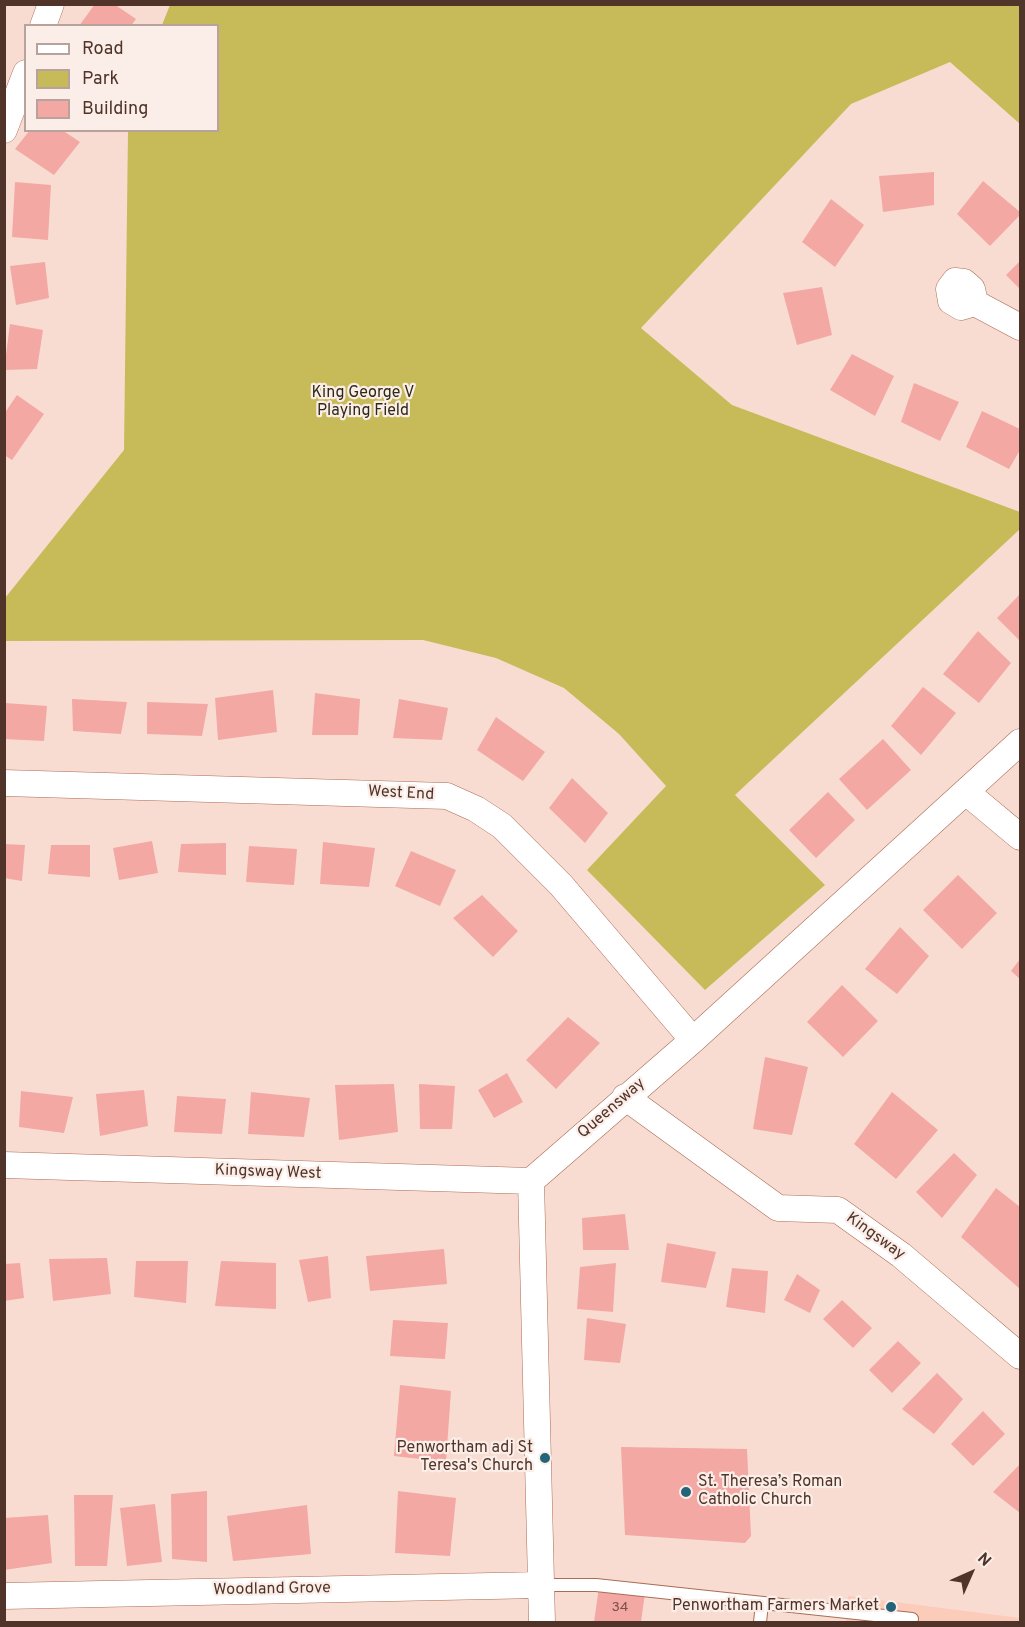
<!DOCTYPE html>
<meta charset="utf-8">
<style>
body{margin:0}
#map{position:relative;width:1025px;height:1627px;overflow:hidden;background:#f9dcd1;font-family:Overpass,sans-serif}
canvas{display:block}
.frame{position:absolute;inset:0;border:6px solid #503429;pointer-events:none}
.legend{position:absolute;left:24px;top:24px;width:195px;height:108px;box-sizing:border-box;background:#fbede7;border:2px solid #b7a39b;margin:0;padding:8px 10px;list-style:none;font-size:18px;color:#503429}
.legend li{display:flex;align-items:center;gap:12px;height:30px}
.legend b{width:30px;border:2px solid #b7a39b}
.north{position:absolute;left:941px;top:1543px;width:60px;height:60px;-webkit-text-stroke:4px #fbede7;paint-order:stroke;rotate:45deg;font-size:16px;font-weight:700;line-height:24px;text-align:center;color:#503429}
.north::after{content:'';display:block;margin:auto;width:21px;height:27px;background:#503429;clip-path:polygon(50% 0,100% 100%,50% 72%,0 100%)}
</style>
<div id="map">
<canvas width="1025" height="1627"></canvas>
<div class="frame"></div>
<ul class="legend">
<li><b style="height:8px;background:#fff"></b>Road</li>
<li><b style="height:16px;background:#c7bb59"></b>Park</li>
<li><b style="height:16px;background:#f3a8a4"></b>Building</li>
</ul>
<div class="north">N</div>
</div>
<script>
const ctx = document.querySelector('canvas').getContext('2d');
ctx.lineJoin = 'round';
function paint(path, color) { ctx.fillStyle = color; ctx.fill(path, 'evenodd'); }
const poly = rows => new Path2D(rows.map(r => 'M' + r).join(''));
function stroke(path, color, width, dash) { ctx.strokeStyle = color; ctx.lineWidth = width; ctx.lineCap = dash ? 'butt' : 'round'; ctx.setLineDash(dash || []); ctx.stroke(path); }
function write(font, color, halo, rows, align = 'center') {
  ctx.font = font + ' Overpass,sans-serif'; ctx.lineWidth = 4.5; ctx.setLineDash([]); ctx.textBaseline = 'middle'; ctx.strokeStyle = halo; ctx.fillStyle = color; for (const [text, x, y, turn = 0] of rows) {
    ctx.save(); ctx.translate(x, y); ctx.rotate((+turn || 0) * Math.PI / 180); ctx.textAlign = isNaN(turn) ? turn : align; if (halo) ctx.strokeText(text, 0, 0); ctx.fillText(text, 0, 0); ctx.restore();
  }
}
paint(poly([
 [848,1596,1020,1618,1020,1622,846,1622]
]), '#fbccba');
paint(poly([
 [170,5,1020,5,1020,124,950,62,851,104,641,328,732,405,1020,512,1020,529,735,795,825,885,705,990,587,870,666,786,619,734,564,688,496,658,423,640,5,641,5,598,124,450,128,131,218,130,218,26,162,25]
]), '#c7bb59');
paint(poly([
 [95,4,114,4,136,19,131,26,79,26],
 [30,130,62,130,80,142,54,175,15,149],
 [934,172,934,205,883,212,879,176],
 [983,181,1020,212,1020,215,990,246,957,214],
 [15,182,51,185,48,240,12,237],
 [831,199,864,225,835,267,802,242],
 [1020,261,1020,289,1006,275],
 [45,262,49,298,16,305,10,266],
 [822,287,832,335,797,345,783,293],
 [10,324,43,330,37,369,4,370],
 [852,354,894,376,875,416,830,390],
 [914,383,959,402,940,441,901,422],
 [17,395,44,414,12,460,4,455,4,414],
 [982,411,1020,429,1020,450,1009,469,966,447],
 [1020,594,1020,641,997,618],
 [978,631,1011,663,979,703,943,674],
 [923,687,956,713,921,755,891,726],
 [273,690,277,732,218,740,215,698],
 [315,693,360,699,358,735,312,735],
 [72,699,127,702,121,734,73,731],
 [399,699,448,708,442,740,393,738],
 [147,702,208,704,202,736,147,734],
 [5,703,47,706,44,741,4,739],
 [496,717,545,752,523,781,477,750],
 [883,739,911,770,867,810,839,779],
 [572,778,608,813,585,843,549,808],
 [828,792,855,820,816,858,789,830],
 [152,841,158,873,119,880,113,848],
 [323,842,375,848,369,887,320,884],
 [226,843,226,875,178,872,181,844],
 [4,844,25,845,22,881,4,878],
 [51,845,90,845,90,877,48,874],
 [249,846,297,849,294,885,246,882],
 [411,851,456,870,440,906,395,886],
 [958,875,997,913,962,949,923,910],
 [482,895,518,931,493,957,453,918],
 [900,927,929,956,897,994,865,969],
 [1020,959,1020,979,1011,971],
 [842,985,878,1021,843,1057,807,1022],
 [568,1017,600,1043,556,1089,526,1060],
 [765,1057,808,1067,792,1135,753,1129],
 [507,1073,523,1102,494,1118,478,1090],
 [394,1084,398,1132,339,1140,335,1085],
 [419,1084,455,1086,452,1129,420,1129],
 [144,1090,148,1126,100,1136,96,1094],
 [21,1091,73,1097,64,1133,19,1127],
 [251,1092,310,1098,304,1137,248,1134],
 [892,1092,938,1130,896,1179,854,1144],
 [177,1096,226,1099,222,1134,174,1132],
 [954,1153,977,1175,942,1218,916,1192],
 [996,1188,1020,1207,1020,1289,961,1237],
 [625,1214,629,1250,583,1250,582,1218],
 [667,1243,716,1252,706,1288,661,1282],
 [444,1249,447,1284,370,1291,366,1256],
 [328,1256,331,1298,308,1302,299,1260],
 [107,1258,111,1294,53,1301,49,1259],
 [136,1261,188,1261,186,1303,134,1297],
 [221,1261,276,1263,276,1309,215,1306],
 [20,1263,24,1298,4,1301,4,1264],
 [616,1263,613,1312,577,1309,580,1267],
 [732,1268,768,1271,765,1313,726,1307],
 [797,1274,820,1290,810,1313,784,1300],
 [842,1300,872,1328,853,1348,823,1319],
 [587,1318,626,1324,620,1363,584,1360],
 [393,1320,448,1323,445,1359,390,1356],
 [898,1341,921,1363,892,1393,869,1370],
 [937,1373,963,1399,934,1434,902,1409],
 [400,1385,451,1391,446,1462,394,1456],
 [983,1411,1005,1434,973,1466,951,1444],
 [621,1447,747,1449,751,1536,745,1543,625,1535],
 [1020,1464,1020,1513,993,1492],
 [207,1491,207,1562,172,1559,171,1494],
 [398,1491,456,1498,450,1556,395,1553],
 [74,1495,113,1495,107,1566,75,1566],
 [155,1504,162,1562,127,1566,120,1508],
 [307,1505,311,1554,233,1561,227,1516],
 [48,1515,52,1563,4,1570,4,1518],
 [599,1587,645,1593,641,1622,594,1622]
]), '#f3a8a4');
const service = poly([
 [540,1585,596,1585,912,1619],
 [760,1622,762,1604]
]);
const minor = poly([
 [43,26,51,4],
 [4,130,26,73],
 [975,303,972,289,964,282,955,281,949,289,951,301,961,307,975,303,1020,327],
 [4,783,447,796,476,809,502,826,561,885,693,1040],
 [966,792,1020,837],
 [625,1097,778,1208,838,1210,901,1255,1020,1356],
 [4,1165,531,1181],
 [4,1596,540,1585],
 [542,1622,531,1181,693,1040,1020,742]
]);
stroke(service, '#ab6c53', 14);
stroke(minor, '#ab6c53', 27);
stroke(service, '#fff', 12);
stroke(minor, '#fff', 26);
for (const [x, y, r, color] of [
 [545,1458,6,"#236478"],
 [686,1492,6,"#236478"],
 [891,1607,6,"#236478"]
]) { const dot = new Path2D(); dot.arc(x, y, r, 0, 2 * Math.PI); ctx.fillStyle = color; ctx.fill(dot); stroke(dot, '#fbede7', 2); }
write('14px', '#795148', null, [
 ["34",620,1608]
]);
write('16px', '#2c2a17', '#fbede7', [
 ["King George V",363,394],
 ["Playing Field",363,412]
]);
write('16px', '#503429', '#fbede7', [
 ["West End",401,794,3],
 ["Queensway",612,1109,-41],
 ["Kingsway West",268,1173,2],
 ["Kingsway",875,1237,36],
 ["Woodland Grove",272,1590,-1]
]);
write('16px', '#503429', '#fbede7', [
 ["Penwortham adj St",533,1449],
 ["Teresa's Church",533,1467],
 ["St. Theresa’s Roman",698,1483,"left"],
 ["Catholic Church",698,1501,"left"],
 ["Penwortham Farmers Market",879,1607]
], 'right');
</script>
